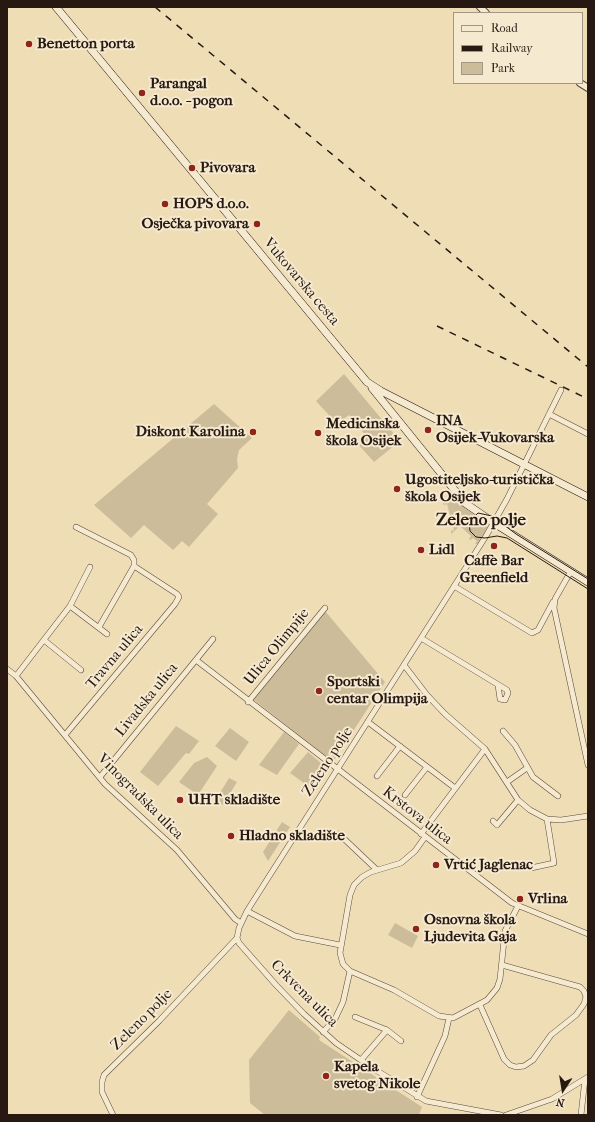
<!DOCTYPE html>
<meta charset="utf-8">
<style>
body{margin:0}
#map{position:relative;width:595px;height:1122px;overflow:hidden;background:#efddb6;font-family:"IM FELL French Canon",serif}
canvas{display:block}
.frame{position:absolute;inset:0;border:8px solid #271911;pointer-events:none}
.legend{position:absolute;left:453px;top:12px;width:130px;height:72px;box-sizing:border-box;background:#f5e9d0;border:1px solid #a39684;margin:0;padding:5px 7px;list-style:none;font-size:12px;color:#271911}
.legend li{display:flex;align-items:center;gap:8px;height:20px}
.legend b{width:20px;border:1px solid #a39684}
.north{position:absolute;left:543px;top:1070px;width:40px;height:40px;-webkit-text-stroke:3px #f5e9d0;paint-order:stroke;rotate:192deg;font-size:11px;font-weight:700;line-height:16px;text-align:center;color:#271911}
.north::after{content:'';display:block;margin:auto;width:14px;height:18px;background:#271911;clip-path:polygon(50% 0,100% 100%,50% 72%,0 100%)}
</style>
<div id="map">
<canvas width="595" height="1122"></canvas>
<div class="frame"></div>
<ul class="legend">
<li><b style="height:5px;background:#f5e9d0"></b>Road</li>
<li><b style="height:5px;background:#271911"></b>Railway</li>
<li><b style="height:11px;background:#cdbc9a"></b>Park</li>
</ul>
<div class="north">N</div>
</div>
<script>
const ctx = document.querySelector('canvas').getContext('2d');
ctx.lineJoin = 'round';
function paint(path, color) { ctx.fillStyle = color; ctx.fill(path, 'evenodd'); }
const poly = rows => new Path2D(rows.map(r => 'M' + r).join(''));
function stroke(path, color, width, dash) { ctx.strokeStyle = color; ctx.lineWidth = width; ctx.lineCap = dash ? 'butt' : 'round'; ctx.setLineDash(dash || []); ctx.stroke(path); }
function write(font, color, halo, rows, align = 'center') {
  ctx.font = font + ' "IM FELL French Canon",serif'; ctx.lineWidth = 4; ctx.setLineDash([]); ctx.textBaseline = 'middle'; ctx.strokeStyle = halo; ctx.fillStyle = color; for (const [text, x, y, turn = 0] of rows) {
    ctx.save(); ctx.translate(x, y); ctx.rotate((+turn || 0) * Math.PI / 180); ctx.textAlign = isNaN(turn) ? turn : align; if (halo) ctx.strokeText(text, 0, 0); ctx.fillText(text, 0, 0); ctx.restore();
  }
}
paint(poly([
 [344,374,400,441,374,462,357,443,366,436,349,415,337,424,316,401],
 [214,404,252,438,239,450,237,459,238,468,207,504,218,514,189,547,182,541,173,550,144,525,131,538,94,505],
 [452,495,487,524,488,529,478,544,475,544,477,541,473,538,470,540,469,539,471,536,460,526,451,534,451,531,454,530,447,504,444,505,442,502],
 [325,611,385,682,333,762,253,699],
 [176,726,199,741,189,754,186,753,158,786,140,772],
 [230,728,249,742,236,761,215,746],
 [284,732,299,744,277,775,259,765],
 [308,752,329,770,315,791,290,773],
 [207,757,217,766,198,795,179,782,194,763],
 [229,778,237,782,223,805,215,801],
 [282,822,290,827,268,861,263,852],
 [395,923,418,936,412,948,388,935],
 [289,1010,320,1037,319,1040,422,1107,419,1115,265,1115,250,1103,249,1060]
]), '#cdbc9a');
const minor = poly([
 [549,414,588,434],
 [571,571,555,599,554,608,588,765],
 [454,586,532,633,538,630,553,602],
 [70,606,107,634],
 [99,627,134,566],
 [421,638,507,690,508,693,505,700,500,699,498,685],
 [44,640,81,670],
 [196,660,512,903,588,934],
 [404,665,427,695,445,714,485,749,518,800,530,810,547,819,561,820,588,816],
 [7,669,16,676,105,784,177,850,235,919,241,923],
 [16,676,70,606,90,567],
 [248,702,325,608],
 [368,722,455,788],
 [503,731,515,745,533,777,558,796],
 [65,735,175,604,179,597,177,594,134,566,134,560,131,555,76,527],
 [377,776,400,746],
 [100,777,213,639],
 [507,782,527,768],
 [405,795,427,767],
 [493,821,497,825,518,800],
 [339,834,377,870],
 [421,834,485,749],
 [425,837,415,851,401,863,371,872,362,877,354,885,350,895,340,953,343,964,350,971,394,990,439,1016,453,1018,487,1000,497,988,500,979,505,931,518,906],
 [531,868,554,863,547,819],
 [247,911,295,936,340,945],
 [237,938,239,943,276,985,304,1014,336,1043,371,1067,426,1101,501,1115],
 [480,1005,504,1059,510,1065,516,1067,524,1066,533,1060,551,1035,576,1015,584,1004,586,997,584,991,580,987,502,965],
 [355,1017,387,1030,401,1041],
 [323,1032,335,1019,343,1002,350,971],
 [361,1060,387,1030],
 [417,1097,445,1036,449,1018],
 [113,1115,102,1092,102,1082,104,1075,159,1021,237,938,239,928,247,911,486,536,507,499,561,390],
 [506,1115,552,1099,588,1077],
 [581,1115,585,1079]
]);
const tertiary = poly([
 [480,7,486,13],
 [580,83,588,88]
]);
const secondary = poly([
 [56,7,367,382,381,391,588,497],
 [372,388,465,503,494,523,588,582]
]);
stroke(minor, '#594a3a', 6);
stroke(tertiary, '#594a3a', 8);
stroke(secondary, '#271911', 8);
stroke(minor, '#f5e9d0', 5);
stroke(tertiary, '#f5e9d0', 6);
stroke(secondary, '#f5e9d0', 7);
stroke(poly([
 [588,579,516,534,492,516,478,513,469,522,470,531,476,537,485,538,497,536,507,538,588,589]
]), '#271911', 1);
stroke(poly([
 [155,7,588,367],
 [437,326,588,399]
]), '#271911', 1.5, [7, 7]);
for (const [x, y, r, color] of [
 [29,44,4,"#8f2418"],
 [142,93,4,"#8f2418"],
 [192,168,4,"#8f2418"],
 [165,204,4,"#8f2418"],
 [257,224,4,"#8f2418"],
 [428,430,4,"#8f2418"],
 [253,432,4,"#8f2418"],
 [318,433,4,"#8f2418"],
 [397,489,4,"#8f2418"],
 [494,546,4,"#8f2418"],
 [421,550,4,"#8f2418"],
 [319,691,4,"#8f2418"],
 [180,800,4,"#8f2418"],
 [231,836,4,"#8f2418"],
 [436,865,4,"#8f2418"],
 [520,899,4,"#8f2418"],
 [416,929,4,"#8f2418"],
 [326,1076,4,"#8f2418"]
]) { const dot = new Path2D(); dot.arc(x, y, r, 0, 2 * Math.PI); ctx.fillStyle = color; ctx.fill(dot); stroke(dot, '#f5e9d0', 1.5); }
write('bold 15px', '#271911', '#f5e9d0', [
 ["Benetton porta",37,44],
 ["Parangal",150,84],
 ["d.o.o. - pogon",150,101],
 ["Pivovara",200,168],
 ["HOPS d.o.o.",173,204],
 ["Osječka pivovara",249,224,"right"],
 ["INA",436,421],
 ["Osijek-Vukovarska",436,438],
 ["Medicinska",326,424],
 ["škola Osijek",326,441],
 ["Diskont Karolina",245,432,"right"],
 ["Ugostiteljsko-turistička",405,480],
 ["škola Osijek",405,497],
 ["Lidl",429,550],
 ["Caffe Bar",494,561,"center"],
 ["Greenfield",494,578,"center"],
 ["Sportski",327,682],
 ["centar Olimpija",327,699],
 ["UHT skladište",188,800],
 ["Hladno skladište",239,836],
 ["Vrtić Jaglenac",444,865],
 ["Vrlina",528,899],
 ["Osnovna škola",424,920],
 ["Ljudevita Gaja",424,937],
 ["Kapela",334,1067],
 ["svetog Nikole",334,1084]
], 'left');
write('15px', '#271911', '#f5e9d0', [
 ["Vukovarska cesta",301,282,50],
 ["Ulica Olimpije",277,647,-51],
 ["Travna ulica",115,657,-50],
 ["Livadska ulica",147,700,-51],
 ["Zeleno polje",328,762,-57],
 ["Vinogradska ulica",140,797,45],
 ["Krstova ulica",417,816,38],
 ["Crkvena ulica",304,994,45],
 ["Zeleno polje",142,1020,-45]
]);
write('bold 17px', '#271911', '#f5e9d0', [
 ["Zeleno polje",481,521]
]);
</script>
